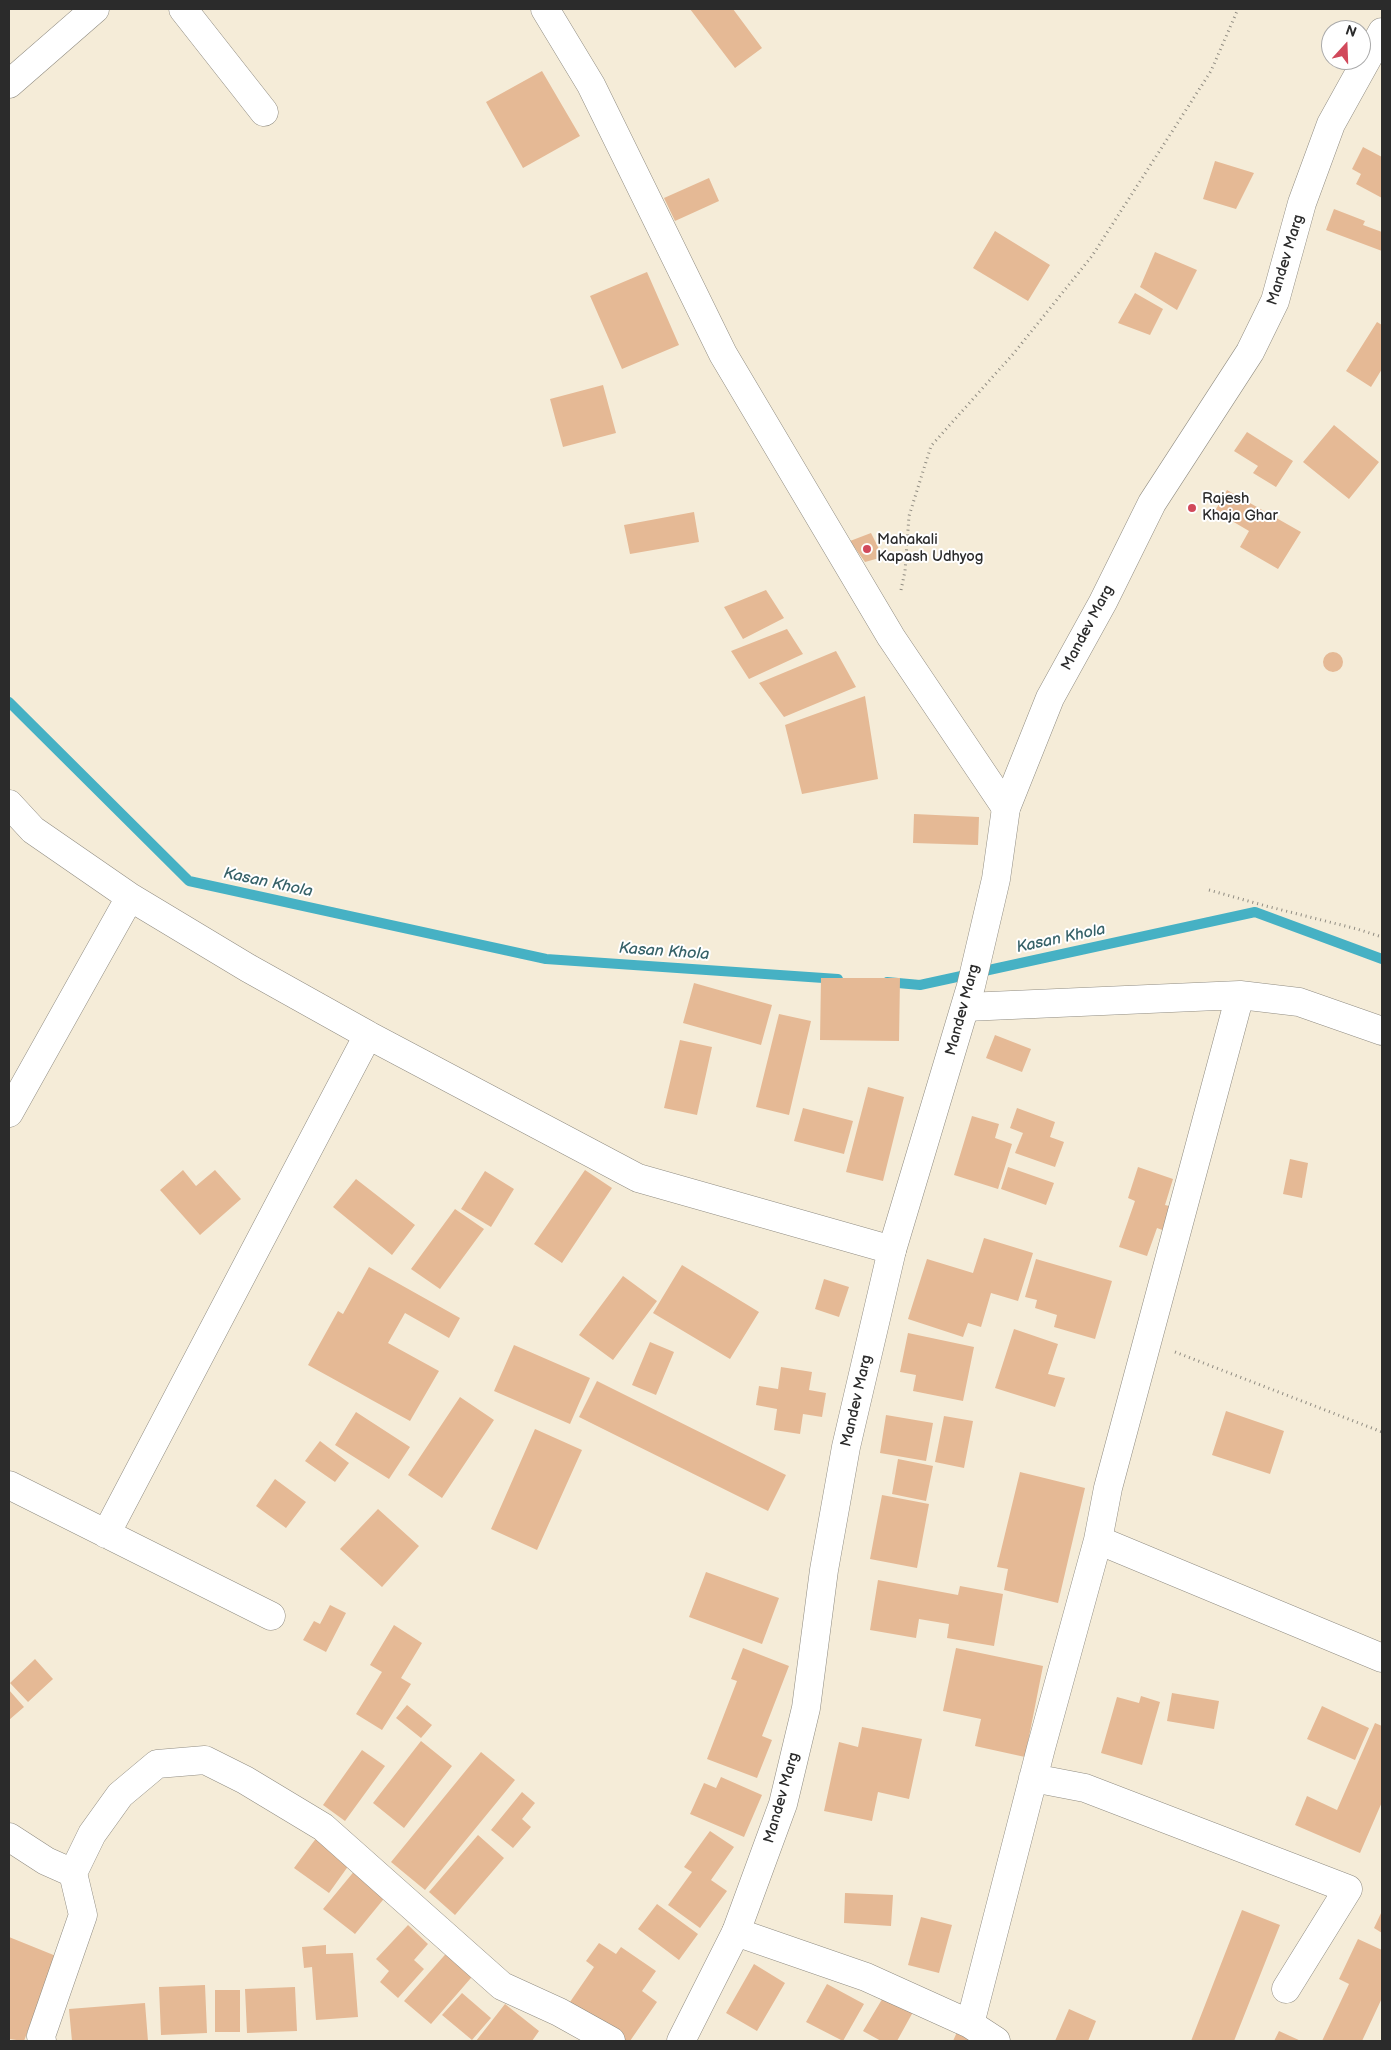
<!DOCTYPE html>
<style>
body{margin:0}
#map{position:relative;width:1391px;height:2050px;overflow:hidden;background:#f5ecd8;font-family:"Balsamiq Sans",sans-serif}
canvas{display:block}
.frame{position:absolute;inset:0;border:10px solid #2b2b2b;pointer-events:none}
.north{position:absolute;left:1321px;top:20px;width:50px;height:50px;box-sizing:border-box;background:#fff;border:1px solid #aaa;border-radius:50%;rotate:20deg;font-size:14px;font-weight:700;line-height:20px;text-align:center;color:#2b2b2b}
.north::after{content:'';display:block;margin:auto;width:18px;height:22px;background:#d1495b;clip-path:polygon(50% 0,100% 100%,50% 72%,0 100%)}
</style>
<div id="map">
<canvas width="1391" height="2050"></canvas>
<div class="frame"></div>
<div class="north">N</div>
</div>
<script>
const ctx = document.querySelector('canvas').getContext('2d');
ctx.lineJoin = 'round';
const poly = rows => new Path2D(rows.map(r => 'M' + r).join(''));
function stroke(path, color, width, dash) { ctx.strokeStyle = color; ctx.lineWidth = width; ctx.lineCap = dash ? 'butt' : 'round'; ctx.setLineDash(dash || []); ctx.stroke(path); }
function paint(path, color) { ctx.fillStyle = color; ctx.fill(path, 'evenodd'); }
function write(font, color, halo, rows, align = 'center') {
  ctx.font = font + ' "Balsamiq Sans",sans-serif'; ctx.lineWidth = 4; ctx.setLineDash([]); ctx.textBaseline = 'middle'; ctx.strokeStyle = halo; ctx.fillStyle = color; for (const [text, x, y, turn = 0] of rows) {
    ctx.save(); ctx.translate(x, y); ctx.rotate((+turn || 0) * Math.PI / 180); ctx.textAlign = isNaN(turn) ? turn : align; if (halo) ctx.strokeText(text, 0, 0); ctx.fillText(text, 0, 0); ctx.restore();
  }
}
stroke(poly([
 [9,702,189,881,546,959,838,979],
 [887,982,920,985,1255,912,1382,959]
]), '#46b1c4', 10);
paint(poly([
 [690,9,733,9,762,48,735,68],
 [542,71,580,136,523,168,486,102],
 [1363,147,1382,157,1382,198,1356,184,1361,174,1352,169],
 [1215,161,1254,173,1236,209,1203,199],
 [709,178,719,201,675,221,664,198],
 [1334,209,1365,221,1363,225,1382,232,1382,251,1326,230],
 [995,231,1050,265,1028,301,973,268],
 [1155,252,1197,270,1177,310,1140,287],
 [647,272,679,345,622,369,590,296],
 [1135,293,1163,309,1150,335,1118,323],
 [1377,322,1382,325,1382,369,1371,387,1346,371],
 [603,385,616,433,563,447,550,399],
 [1334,425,1379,462,1349,499,1303,462],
 [1247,432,1293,461,1276,487,1253,473,1258,466,1234,451],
 [1227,490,1301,532,1278,569,1240,547,1249,531,1215,511],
 [694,512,699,542,630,554,624,525],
 [871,533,883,557,865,562,850,541],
 [766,590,784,618,743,639,724,607],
 [787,629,803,654,749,679,731,651],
 [836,651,856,687,784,717,759,683],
 '1323 662a10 10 0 1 1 20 0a10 10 0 1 1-20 0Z',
 [865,696,878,779,802,794,785,725],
 [914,814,979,817,978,845,913,843],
 [821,978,900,978,899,1041,820,1040],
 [694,983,772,1005,761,1045,683,1023],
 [779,1014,811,1021,789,1115,756,1107],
 [995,1035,1031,1049,1022,1072,986,1058],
 [680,1040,712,1047,697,1115,664,1108],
 [868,1087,904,1097,883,1181,846,1172],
 [803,1108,853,1121,844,1154,794,1141],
 [1017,1108,1055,1122,1050,1137,1064,1142,1055,1167,1015,1153,1023,1133,1010,1128],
 [972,1116,999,1124,995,1138,1012,1144,998,1189,954,1175],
 [1290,1159,1308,1163,1302,1198,1283,1194],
 [1008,1167,1054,1183,1046,1205,1001,1189],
 [1138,1167,1173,1179,1165,1205,1173,1207,1165,1231,1157,1228,1147,1256,1119,1247,1135,1201,1128,1198],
 [183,1170,196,1186,215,1170,241,1199,200,1235,160,1190],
 [585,1170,612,1188,562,1263,534,1244],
 [485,1171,514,1189,491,1227,461,1209],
 [356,1179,415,1225,392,1255,333,1207],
 [455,1209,484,1229,440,1289,411,1269],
 [984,1238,1033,1253,1018,1301,991,1293,981,1327,968,1323,963,1337,908,1319,927,1259,973,1273],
 [1036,1259,1112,1281,1095,1339,1054,1327,1057,1315,1035,1308,1037,1300,1025,1297],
 [682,1265,759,1312,730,1359,653,1313],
 [369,1267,460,1318,449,1338,405,1313,388,1343,439,1371,410,1421,308,1365,338,1311,343,1314],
 [623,1276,657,1301,613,1360,579,1335],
 [824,1279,849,1287,839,1317,815,1309],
 [1014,1329,1058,1344,1048,1374,1065,1378,1055,1407,995,1388],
 [908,1333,974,1347,963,1401,913,1391,916,1375,900,1372],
 [650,1342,674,1352,656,1395,632,1385],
 [514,1345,590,1378,570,1424,494,1391],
 [781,1367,812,1372,809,1390,826,1393,822,1417,803,1414,800,1434,774,1430,777,1409,756,1405,759,1386,778,1389],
 [597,1381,786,1475,768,1511,579,1417],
 [460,1397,494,1420,442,1498,408,1475],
 [1226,1411,1284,1431,1270,1474,1212,1455],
 [356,1412,410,1447,389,1479,335,1445],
 [886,1415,933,1423,926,1461,880,1453],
 [944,1416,973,1421,964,1468,935,1462],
 [535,1429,582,1450,537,1550,491,1529],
 [320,1441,349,1463,335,1482,305,1461],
 [898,1459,933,1466,926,1501,892,1494],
 [1020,1472,1085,1488,1058,1603,1004,1590,1008,1569,997,1567],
 [275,1479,306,1502,286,1528,256,1506],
 [882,1495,929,1504,917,1568,870,1559],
 [378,1509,419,1546,382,1587,340,1549],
 [706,1572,779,1598,762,1644,689,1617],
 [878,1580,958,1595,960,1586,1003,1594,994,1646,947,1638,949,1624,919,1619,916,1638,870,1630],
 [330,1605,346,1613,326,1652,303,1640,314,1621,320,1624],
 [394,1625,422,1643,401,1678,411,1684,382,1730,356,1714,382,1672,370,1665],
 [743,1648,789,1666,762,1736,772,1740,757,1778,707,1759,737,1681,731,1679],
 [956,1648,1043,1666,1025,1757,975,1746,981,1719,943,1711],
 [35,1659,53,1679,28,1702,10,1683],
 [9,1690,24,1707,9,1720],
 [1172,1693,1219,1701,1214,1729,1167,1721],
 [1141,1696,1160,1702,1142,1765,1101,1753,1117,1697,1139,1703],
 [407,1705,432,1725,421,1738,396,1718],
 [1322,1706,1369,1728,1355,1760,1307,1739],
 [1375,1723,1382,1726,1382,1802,1360,1853,1295,1825,1307,1796,1337,1810],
 [862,1727,922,1739,909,1799,878,1792,872,1821,824,1811,839,1742,858,1747],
 [421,1741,452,1766,404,1828,373,1803],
 [362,1750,385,1766,345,1821,323,1805],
 [481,1752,515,1780,425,1890,391,1862],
 [721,1777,762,1795,744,1837,690,1814,704,1783,716,1788],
 [522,1792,535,1803,522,1819,531,1827,513,1848,491,1830],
 [710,1831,734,1847,711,1880,727,1891,700,1928,668,1905,692,1872,684,1867],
 [320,1833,354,1858,329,1893,294,1868],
 [478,1835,504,1858,455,1915,429,1892],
 [356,1869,387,1895,355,1934,323,1909],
 [845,1893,893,1895,891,1926,844,1923],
 [657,1904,698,1934,679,1960,638,1929],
 [1242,1910,1280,1925,1234,2041,1191,2041],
 [1382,1911,1382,1933,1374,1928],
 [921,1917,952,1925,939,1973,908,1965],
 [408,1925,428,1944,414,1960,424,1969,398,1998,380,1982,389,1971,376,1959],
 [9,1937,56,1956,24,2041,9,2039],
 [1358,1939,1382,1950,1382,1998,1362,2041,1322,2041,1349,1984,1339,1979],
 [599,1943,616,1954,621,1947,656,1971,642,1991,657,2002,630,2041,626,2041,570,2002,594,1967,586,1961],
 [326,1945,326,1954,353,1953,358,2017,316,2020,312,1967,304,1968,302,1947],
 [451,1948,477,1971,431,2024,404,2001],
 [754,1964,785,1983,757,2031,726,2013],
 [827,1984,864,2004,843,2041,806,2022],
 [205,1985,207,2033,161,2035,159,1987],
 [295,1987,297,2031,247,2033,245,1989],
 [215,1990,240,1990,240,2032,215,2032],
 [462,1993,491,2018,472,2040,442,2015],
 [884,1996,913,2012,897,2041,881,2041,863,2031],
 [145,2003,148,2041,72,2041,69,2009],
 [505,2004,539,2031,532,2041,476,2041],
 [1069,2009,1096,2021,1088,2041,1055,2041],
 [1279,2031,1301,2041,1274,2041],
 [957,2032,979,2041,953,2041]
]), '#e5b995');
const minor = poly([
 [183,9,264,112],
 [545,9,591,85,723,354,891,637,1006,808],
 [9,84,95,9],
 [9,804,33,830,130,897,248,968,368,1035,638,1178,892,1250],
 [966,1007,1240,995,1299,1002,1382,1031],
 [9,1113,130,897],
 [9,1485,271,1616],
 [106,1534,368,1035],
 [1098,1540,1382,1658],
 [1033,1778,1085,1788,1348,1889,1286,1989],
 [9,1837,46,1861,73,1873,83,1915,41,2036,42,2041],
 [73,1873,92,1834,120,1795,157,1764,205,1760,245,1780,323,1827,502,1986,559,2012,611,2041],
 [736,1932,866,1977,970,2024,996,2041],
 [970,2024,1041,1748,1098,1540,1108,1488,1240,995]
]);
const major = poly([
 [681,2041,736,1932,783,1804,806,1708,824,1570,846,1447,892,1250,971,986,996,879,1006,808,1050,698,1103,602,1152,503,1250,352,1275,301,1302,203,1331,124,1382,32]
]);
stroke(minor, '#908c82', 29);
stroke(major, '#908c82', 29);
stroke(poly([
 [901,590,905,571,909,516,931,446,1014,353,1092,256,1211,71,1238,9],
 [1209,890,1266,906,1357,929,1382,937],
 [1175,1352,1382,1432]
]), '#908c82', 3, [1, 4]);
stroke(minor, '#fff', 28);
stroke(major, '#fff', 28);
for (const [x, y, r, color] of [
 [1192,508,5,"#d1495b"],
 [867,549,5,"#d1495b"]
]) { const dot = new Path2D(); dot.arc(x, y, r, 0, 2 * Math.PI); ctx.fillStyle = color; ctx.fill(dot); stroke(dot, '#fff', 2); }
write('15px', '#2b2b2b', '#fff', [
 ["Mandev Marg",1286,260,-73],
 ["Mandev Marg",1088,628,-62],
 ["Mandev Marg",963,1010,-75],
 ["Mandev Marg",857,1401,-77],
 ["Mandev Marg",782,1798,-74]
]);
write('15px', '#2b2b2b', '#fff', [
 ["Rajesh",1202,499],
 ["Khaja Ghar",1202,516],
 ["Mahakali",877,540],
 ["Kapash Udhyog",877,557]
], 'left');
write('italic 16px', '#366168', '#fff', [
 ["Kasan Khola",268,883,12],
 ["Kasan Khola",1061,939,-12],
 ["Kasan Khola",664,952,4]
]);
</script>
